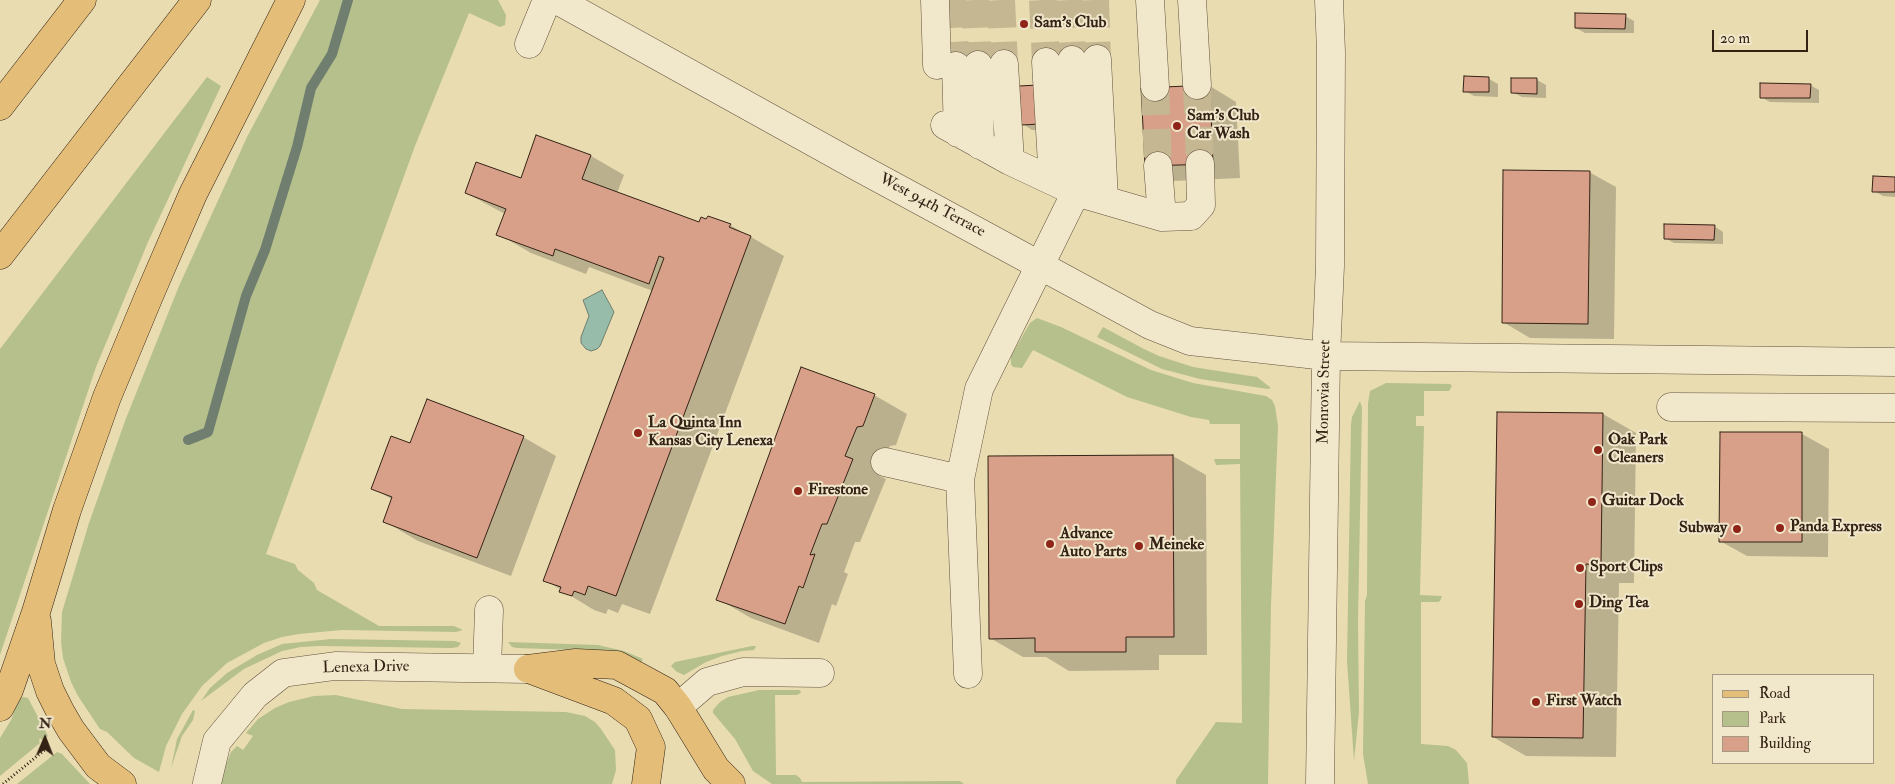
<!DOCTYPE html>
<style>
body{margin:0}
#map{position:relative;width:1895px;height:784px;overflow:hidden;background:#e9dcb1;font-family:"IM FELL Double Pica",serif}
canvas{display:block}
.legend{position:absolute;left:1712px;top:674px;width:162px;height:90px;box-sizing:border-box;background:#f1e8cc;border:1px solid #a59983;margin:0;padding:6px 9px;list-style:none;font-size:15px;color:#342215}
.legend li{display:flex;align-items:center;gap:10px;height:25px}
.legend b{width:25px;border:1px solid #a59983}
.north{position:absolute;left:20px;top:714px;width:50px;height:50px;-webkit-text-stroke:4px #f1e8cc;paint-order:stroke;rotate:1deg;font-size:14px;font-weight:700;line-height:20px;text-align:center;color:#342215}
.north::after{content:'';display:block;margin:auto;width:18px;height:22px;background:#342215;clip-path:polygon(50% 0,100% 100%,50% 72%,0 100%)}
.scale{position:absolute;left:1712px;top:30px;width:96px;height:22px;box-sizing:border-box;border:2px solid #342215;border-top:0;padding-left:6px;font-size:15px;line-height:18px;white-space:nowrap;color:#342215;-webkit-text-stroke:4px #f1e8cc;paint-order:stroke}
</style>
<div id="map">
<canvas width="1895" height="784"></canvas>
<ul class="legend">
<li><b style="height:6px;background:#e4be78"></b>Road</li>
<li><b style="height:14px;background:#b6c08c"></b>Park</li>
<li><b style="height:14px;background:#d8a088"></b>Building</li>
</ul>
<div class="north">N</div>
<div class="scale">20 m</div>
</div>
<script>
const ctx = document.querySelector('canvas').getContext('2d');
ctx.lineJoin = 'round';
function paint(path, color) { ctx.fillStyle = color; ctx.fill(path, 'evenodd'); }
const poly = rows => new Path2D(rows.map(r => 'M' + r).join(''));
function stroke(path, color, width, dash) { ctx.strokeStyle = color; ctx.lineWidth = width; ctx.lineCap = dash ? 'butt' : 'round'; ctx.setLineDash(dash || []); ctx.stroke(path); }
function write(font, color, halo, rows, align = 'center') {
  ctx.font = font + ' "IM FELL Double Pica",serif'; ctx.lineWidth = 4; ctx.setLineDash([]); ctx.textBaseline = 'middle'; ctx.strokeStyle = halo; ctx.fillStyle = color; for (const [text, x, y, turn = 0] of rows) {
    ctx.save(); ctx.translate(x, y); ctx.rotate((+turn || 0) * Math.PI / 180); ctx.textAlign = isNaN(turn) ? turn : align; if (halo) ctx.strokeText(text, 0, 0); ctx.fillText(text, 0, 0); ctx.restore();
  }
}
paint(poly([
 [320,0,498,0,506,15,505,25,500,27,469,13,415,146,266,554,295,564,298,570,314,583,317,590,379,626,454,626,463,630,456,632,342,630,299,634,282,637,264,643,227,663,202,686,182,714,166,746,159,772,134,758,107,732,100,729,78,696,71,682,63,658,61,642,62,612,89,523,125,421,179,286,247,137],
 [207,77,221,86,148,242,96,367,0,655,0,349],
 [1037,318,1061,327,1151,370,1193,383,1266,396,1272,400,1275,406,1278,426,1271,605,1268,784,1176,784,1176,780,1216,722,1242,723,1240,464,1216,465,1214,459,1240,459,1240,424,1210,424,1209,420,1191,417,1127,397,1033,350,1022,368,1013,367,1011,364,1011,356,1030,323],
 [1103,327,1144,349,1159,356,1193,367,1257,377,1271,388,1268,389,1200,379,1162,369,1097,337],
 [1386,383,1450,384,1452,386,1449,391,1424,391,1424,416,1416,416,1416,426,1424,426,1420,595,1442,596,1440,601,1438,602,1421,602,1421,744,1448,746,1456,750,1467,763,1469,784,1368,784,1363,754,1365,601,1367,595,1368,403,1370,391],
 [1360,401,1362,408,1358,621,1359,712,1354,761,1347,661,1351,424,1352,417],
 [331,639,455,641,461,643,458,647,452,648,320,646,301,647,282,651,244,669,201,701,210,688,227,673,257,655,282,644],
 [508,642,598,645,624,651,643,659,641,662,634,662,602,651,517,648,512,647],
 [752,646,756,646,754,650,742,651,722,656,706,662,684,675,677,672,671,666,675,662],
 [759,690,800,690,801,693,797,695,775,695,776,775,796,775,800,778,802,782,960,781,964,784,772,784,753,771,735,739,713,713,713,710,720,702,728,697],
 [336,695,402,709,566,712,585,716,595,722,601,729,615,750,616,770,612,784,221,784,224,769,231,752,237,746,243,750,253,736,246,733,258,719,275,708,289,702,314,696],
 [23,697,28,698,48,736,43,741,40,738,39,741,40,743,0,776,0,738,11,720,19,698],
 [193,710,195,711,193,720,182,736,171,768,177,739],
 [57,752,62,754,90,784,17,784]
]), '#b6c08c');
const water = poly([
 [602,290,614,312,600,346,597,349,591,351,586,349,581,343,581,337,589,316,583,300,602,290]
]);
paint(water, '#97bcaa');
stroke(water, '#6f7e6e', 1);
paint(poly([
 [1625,16,1634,21,1634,33,1585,33,1576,28],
 [1489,79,1498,84,1498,97,1474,96,1465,91],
 [1537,80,1546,85,1546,98,1522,97,1512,92],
 [1810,85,1819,90,1819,103,1770,102,1761,97],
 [1038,86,1049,129,1032,130,1023,124],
 [1210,86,1236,102,1240,178,1173,181,1146,166],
 [537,136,591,156,624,175,617,193,700,224,730,225,784,256,650,614,622,604,618,613,608,609,606,614,594,610,545,580,653,291,589,267,586,274,531,253,498,234,505,214,466,193,521,179],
 [1589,172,1616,187,1614,339,1530,338,1503,322],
 [1895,178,1895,197,1883,196,1874,191],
 [1714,226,1723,232,1723,244,1674,243,1665,238],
 [874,395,907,414,896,445,890,446,878,475,886,479,860,542,855,542,844,572,848,574,836,606,832,604,819,643,751,618,718,599],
 [1603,414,1636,433,1634,583,1619,583,1616,757,1526,756,1493,737],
 [1721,433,1802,434,1829,449,1828,557,1747,556,1720,541],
 [523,437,556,456,511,576,418,541,384,521,393,500,373,488],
 [1173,456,1206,475,1207,655,1159,655,1159,670,1069,671,1046,657,1023,657,990,638]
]), '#0003');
stroke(poly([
 [188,440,208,432,246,296,265,250,297,147,311,88,332,54,348,0]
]), '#6f7e6e', 10);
const building = poly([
 [1575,13,1626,14,1625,29,1575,28,1575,13],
 [1464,76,1489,77,1489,92,1463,92,1464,76],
 [1511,78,1537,78,1537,94,1511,93,1511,78],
 [1760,83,1811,84,1810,98,1760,98,1760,83],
 [1038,85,1041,124,1021,125,1019,86,1038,85],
 [1210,85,1213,164,1145,166,1141,88,1210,85],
 [536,135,591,155,582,179,699,222,701,217,706,219,708,216,731,224,729,227,751,236,616,596,588,586,585,595,574,591,572,596,559,592,561,587,543,581,664,258,659,256,649,284,555,249,553,256,496,235,506,209,465,193,476,162,521,178,536,135],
 [1503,170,1590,171,1588,324,1502,323,1503,170],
 [1873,176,1895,177,1895,192,1872,192,1873,176],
 [1664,224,1715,225,1714,240,1664,239,1664,224],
 [801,367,875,394,863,426,857,427,845,456,853,459,827,524,822,524,810,555,815,554,803,588,799,586,785,624,716,600,801,367],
 [427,399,524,436,477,558,383,522,392,497,371,489,391,436,410,443,427,399],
 [1497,412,1603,413,1601,565,1586,564,1583,738,1492,737,1497,412],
 [1720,432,1802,432,1802,542,1719,542,1720,432],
 [1173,455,1174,637,1126,637,1126,652,1035,652,1035,638,989,639,988,456,1173,455]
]);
paint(building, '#d8a088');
stroke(building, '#342215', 1);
stroke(poly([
 [952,0,956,66],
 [975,0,978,65],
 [1001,0,1004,64],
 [1043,0,1046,62],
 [1069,0,1072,60],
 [1095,0,1097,59],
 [1197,85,1200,164],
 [1155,87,1158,166]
]), '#c5b792', 28, [28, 14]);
const minor = poly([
 [557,0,860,168,1150,325,1190,341,1326,356,1895,362],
 [935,0,937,65],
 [1150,0,1155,87],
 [1192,0,1197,85],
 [529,44,547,0],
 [1097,59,1104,200],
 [1046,62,1053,181],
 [1004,64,1010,161],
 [978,65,980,145],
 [956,66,958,133],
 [945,125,1010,161,1076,192,1162,217,1158,166],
 [1162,217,1191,216,1201,205,1200,164],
 [1671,407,1895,408],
 [885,462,960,479],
 [487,668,489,610],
 [968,674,960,479,979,389,1076,192,1072,60],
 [678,707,707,682,743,672,820,673],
 [207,783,217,741,255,695,283,673,335,666,528,669],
 [1320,784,1326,356,1330,266,1331,52,1329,0]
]);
const major = poly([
 [528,669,576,663,617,665,665,691,678,707,716,769,731,784],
 [534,671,614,701,638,719,651,747,646,784]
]);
const highway = poly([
 [0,106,82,0],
 [0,255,197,0],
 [37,621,41,664,50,691,60,711,71,730,98,766,122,784],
 [0,707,9,690,36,612,67,510,107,397,149,296,193,194,291,0]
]);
stroke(minor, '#61503c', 29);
stroke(major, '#342215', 29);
stroke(highway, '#342215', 29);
stroke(poly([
 [3,784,47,748]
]), '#342215', 3, [1, 2.5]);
stroke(minor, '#f1e8cc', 28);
stroke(major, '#e4be78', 28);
stroke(highway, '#e4be78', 28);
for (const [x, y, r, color] of [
 [1024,24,5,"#8f2418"],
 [1177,126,5,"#8f2418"],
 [638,433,5,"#8f2418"],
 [1598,450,5,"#8f2418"],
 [798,491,5,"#8f2418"],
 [1592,502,5,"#8f2418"],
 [1780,528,5,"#8f2418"],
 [1737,529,5,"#8f2418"],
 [1050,544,5,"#8f2418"],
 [1139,546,5,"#8f2418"],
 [1580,568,5,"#8f2418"],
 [1579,604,5,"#8f2418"],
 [1536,702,5,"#8f2418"]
]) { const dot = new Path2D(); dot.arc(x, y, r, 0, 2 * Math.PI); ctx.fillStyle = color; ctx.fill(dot); stroke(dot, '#f1e8cc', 2); }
write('bold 16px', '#342215', '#f1e8cc', [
 ["Sam's Club",1034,24],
 ["Sam's Club",1187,117],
 ["Car Wash",1187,135],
 ["La Quinta Inn",648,424],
 ["Kansas City Lenexa",648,442],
 ["Oak Park",1608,441],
 ["Cleaners",1608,459],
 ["Firestone",808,491],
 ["Guitar Dock",1602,502],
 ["Panda Express",1790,528],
 ["Subway",1727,529,"right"],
 ["Advance",1060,535],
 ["Auto Parts",1060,553],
 ["Meineke",1149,546],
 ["Sport Clips",1590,568],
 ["Ding Tea",1589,604],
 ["First Watch",1546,702]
], 'left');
write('16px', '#342215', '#f1e8cc', [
 ["West 94th Terrace",932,206,28],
 ["Monrovia Street",1325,392,-89],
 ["Lenexa Drive",366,668,-1]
]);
</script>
